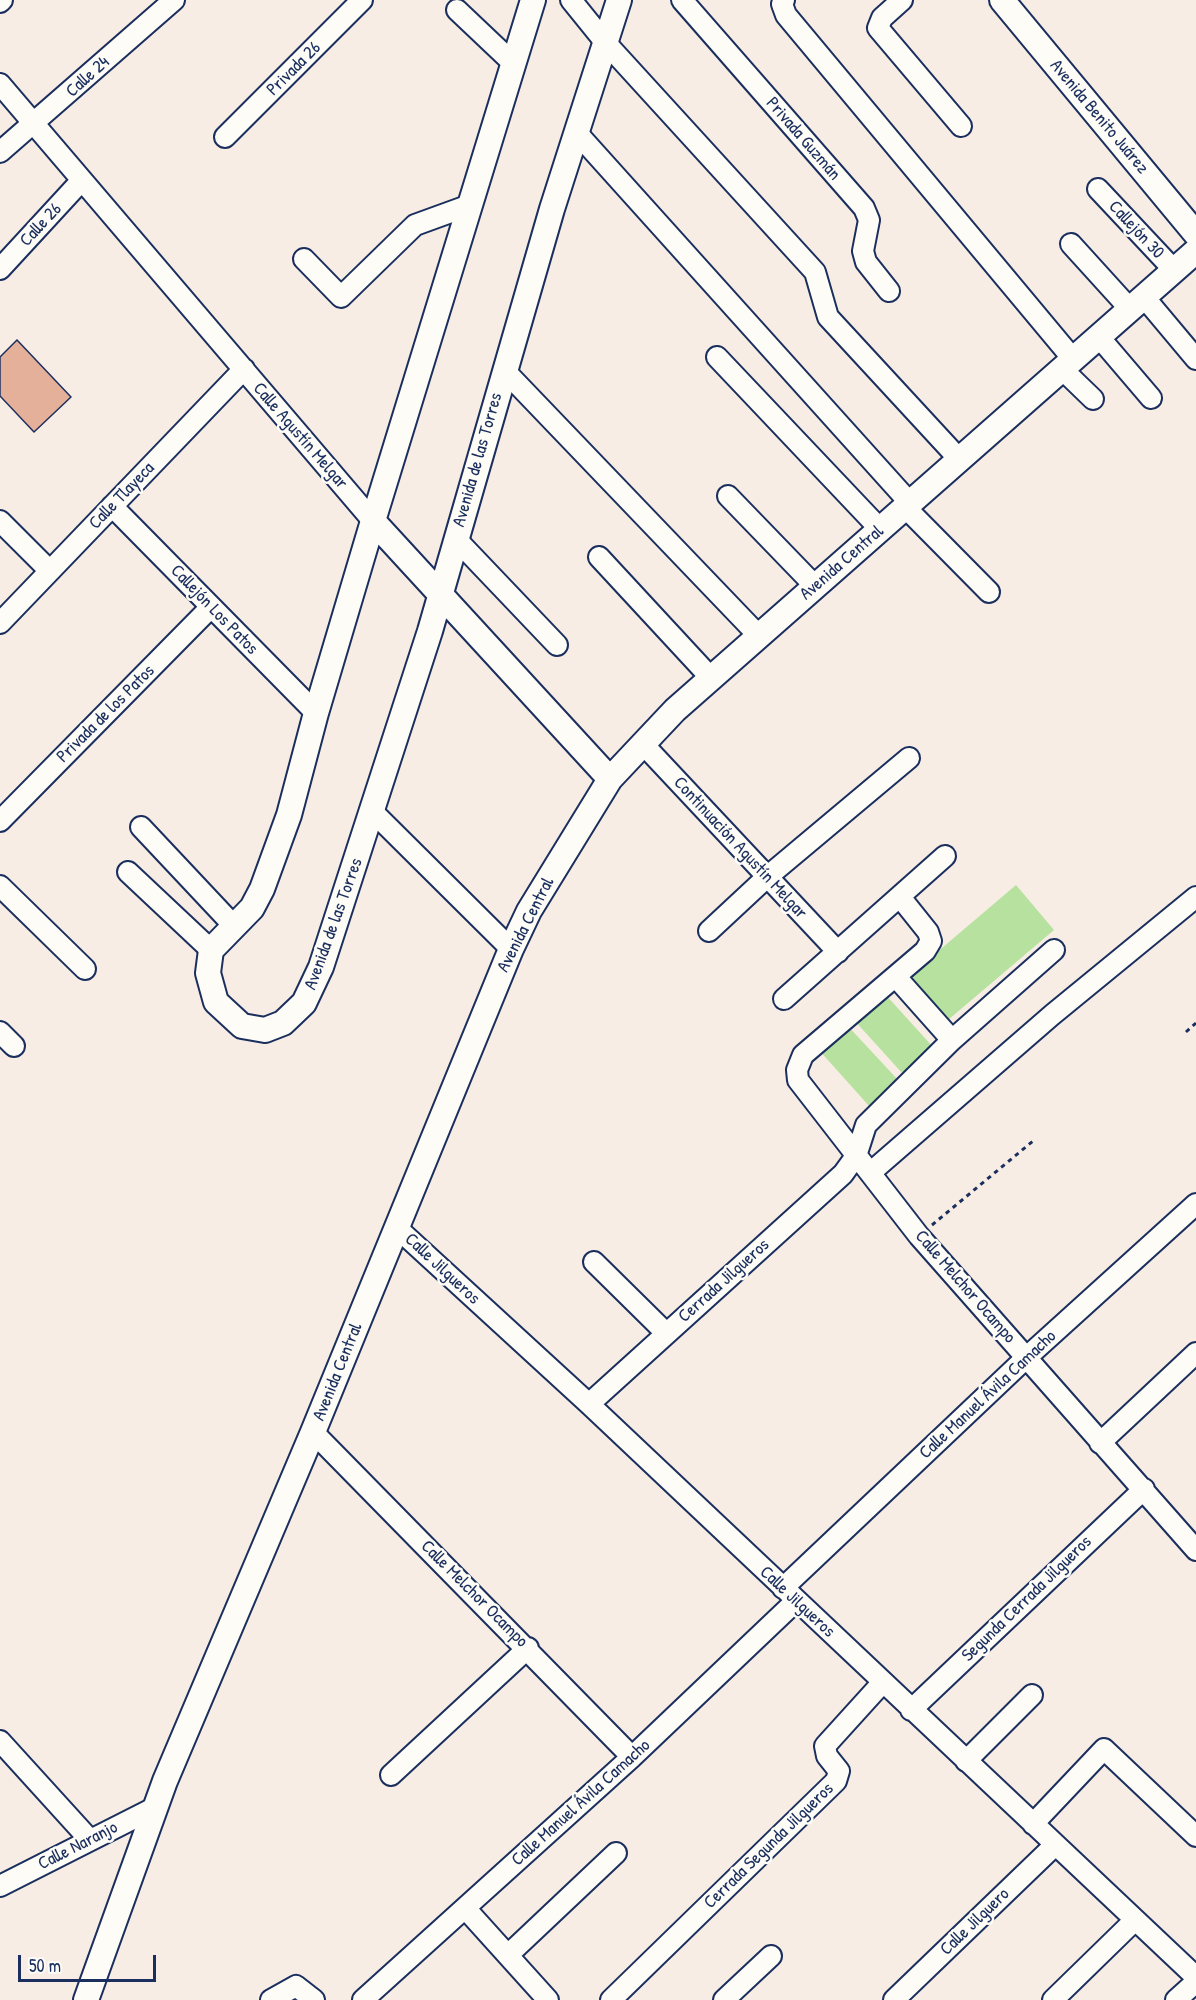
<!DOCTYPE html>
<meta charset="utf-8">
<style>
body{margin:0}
#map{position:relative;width:1196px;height:2000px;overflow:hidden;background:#f8ede4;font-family:"Patrick Hand",sans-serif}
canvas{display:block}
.scale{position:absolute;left:18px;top:1955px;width:138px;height:27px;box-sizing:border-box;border:3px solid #1b2f5e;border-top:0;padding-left:8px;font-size:18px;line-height:21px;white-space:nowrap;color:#1b2f5e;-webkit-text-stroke:4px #fdfcf7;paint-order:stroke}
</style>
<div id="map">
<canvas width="1196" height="2000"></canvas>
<div class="scale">50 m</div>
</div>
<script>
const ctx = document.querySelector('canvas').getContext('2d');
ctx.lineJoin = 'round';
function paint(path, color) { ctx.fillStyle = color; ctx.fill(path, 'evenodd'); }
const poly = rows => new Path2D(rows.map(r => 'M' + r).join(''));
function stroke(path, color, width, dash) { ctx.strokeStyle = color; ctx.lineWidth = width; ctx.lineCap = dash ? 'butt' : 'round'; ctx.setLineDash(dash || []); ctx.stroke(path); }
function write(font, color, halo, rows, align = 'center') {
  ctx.font = font + ' "Patrick Hand",sans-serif'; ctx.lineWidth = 5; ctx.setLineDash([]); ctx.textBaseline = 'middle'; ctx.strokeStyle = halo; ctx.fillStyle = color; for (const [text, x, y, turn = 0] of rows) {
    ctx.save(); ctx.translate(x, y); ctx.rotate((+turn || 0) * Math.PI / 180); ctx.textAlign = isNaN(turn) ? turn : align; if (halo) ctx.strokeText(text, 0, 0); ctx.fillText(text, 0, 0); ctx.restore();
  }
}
paint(poly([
 [1016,885,1054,930,948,1020,909,976],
 [884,993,933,1047,903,1074,854,1020],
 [846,1024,899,1081,870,1107,818,1049]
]), '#b6e19e');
const building = poly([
 [17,340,71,397,34,432,0,396,0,357,17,340]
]);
paint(building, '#e5b099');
stroke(building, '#1b2f5e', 1.5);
const minor = poly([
 [571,0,605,42,815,272,828,317,960,460],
 [682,0,864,208,869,220,863,251,866,262,889,291],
 [784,0,782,4,786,15,1073,359],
 [902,0,882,18,878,28,961,126],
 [0,2,2,0],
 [457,10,514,64],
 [0,84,373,521],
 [577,133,910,503],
 [225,137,362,0],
 [0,152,174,0],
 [1098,189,1174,270],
 [1071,244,1130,309],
 [304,259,341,297,415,225,470,205],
 [0,269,82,180],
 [1144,297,1196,359],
 [1099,337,1151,398],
 [717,357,880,529],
 [1062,369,1093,399],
 [504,370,759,636],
 [728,496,815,586],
 [112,506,316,713],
 [905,507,989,592],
 [0,521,49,570],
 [456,539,557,645],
 [599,557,711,678],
 [0,623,244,369],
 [643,744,838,952],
 [373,812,511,949],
 [0,821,211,607],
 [141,827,234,926],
 [128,872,211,950],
 [0,886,85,969],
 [900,897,928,932,931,941,925,951,803,1055,797,1070,798,1080,919,1236,1196,1550],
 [709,931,767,877,909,758],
 [896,977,952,1040],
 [784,999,945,856],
 [0,1032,14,1046],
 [870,1173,1052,1015,1196,897],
 [396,1227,589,1404,1196,1977],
 [594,1262,666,1333],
 [589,1404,843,1174,856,1156,866,1125,952,1040,1054,950],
 [313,1432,632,1757],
 [1100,1443,1196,1353],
 [783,1588,1027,1357,1196,1204],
 [911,1710,1144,1489],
 [0,1741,90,1840],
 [966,1761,1032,1695],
 [391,1775,528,1648],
 [1033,1824,1104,1749,1196,1836],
 [0,1886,156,1807],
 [465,1908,548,2000],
 [508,1955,616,1853],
 [271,2000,296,1986,314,2000],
 [363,2000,632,1757,796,1601],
 [611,2000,836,1781,839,1771,827,1756,825,1746,883,1682],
 [724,2000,771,1956],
 [894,2000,1055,1845],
 [1053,2000,1135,1920],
 [1176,2000,1196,1982]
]);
const major = poly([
 [533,0,373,521,316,713,289,815,262,889,252,908,211,950,208,973,216,1002,242,1026,265,1030,283,1023,304,1003,321,967,430,631,552,209,619,0],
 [1002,0,1196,234],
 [373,521,610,779],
 [86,2000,165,1781,313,1432,511,949,529,911,610,779,675,710,1196,251]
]);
stroke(minor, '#1b2f5e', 24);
stroke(major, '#1b2f5e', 28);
stroke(poly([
 [1186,1032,1196,1023],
 [932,1225,1033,1141]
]), '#1b2f5e', 3, [4.5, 4.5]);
stroke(minor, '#fdfcf7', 20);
stroke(major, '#fdfcf7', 24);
write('18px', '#1b2f5e', '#fdfcf7', [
 ["Privada 26",294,69,-45],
 ["Calle 24",88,77,-42],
 ["Avenida Benito Juárez",1099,117,50],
 ["Privada Guzmán",803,139,49],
 ["Calle 26",41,225,-47],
 ["Callejón 30",1136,230,47],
 ["Calle Agustín Melgar",300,436,49],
 ["Avenida de las Torres",478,460,-74],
 ["Calle Tlayeca",122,496,-46],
 ["Avenida Central",842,563,-41],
 ["Callejón Los Patos",214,610,46],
 ["Privada de los Patos",106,714,-45],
 ["Continuación Agustín Melgar",740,848,47],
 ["Avenida de las Torres",334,924,-70],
 ["Avenida Central",526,925,-63],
 ["Calle Jilgueros",442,1269,43],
 ["Cerrada Jilgueros",724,1281,-42],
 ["Calle Melchor Ocampo",965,1287,49],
 ["Avenida Central",338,1372,-68],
 ["Calle Manuel Ávila Camacho",988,1395,-43],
 ["Calle Melchor Ocampo",474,1594,45],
 ["Segunda Cerrada Jilgueros",1027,1599,-44],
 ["Calle Jilgueros",797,1602,43],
 ["Calle Manuel Ávila Camacho",581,1803,-42],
 ["Calle Naranjo",78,1846,-27],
 ["Cerrada Segunda Jilgueros",769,1846,-44],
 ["Calle Jilguero",975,1922,-44]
]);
</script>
